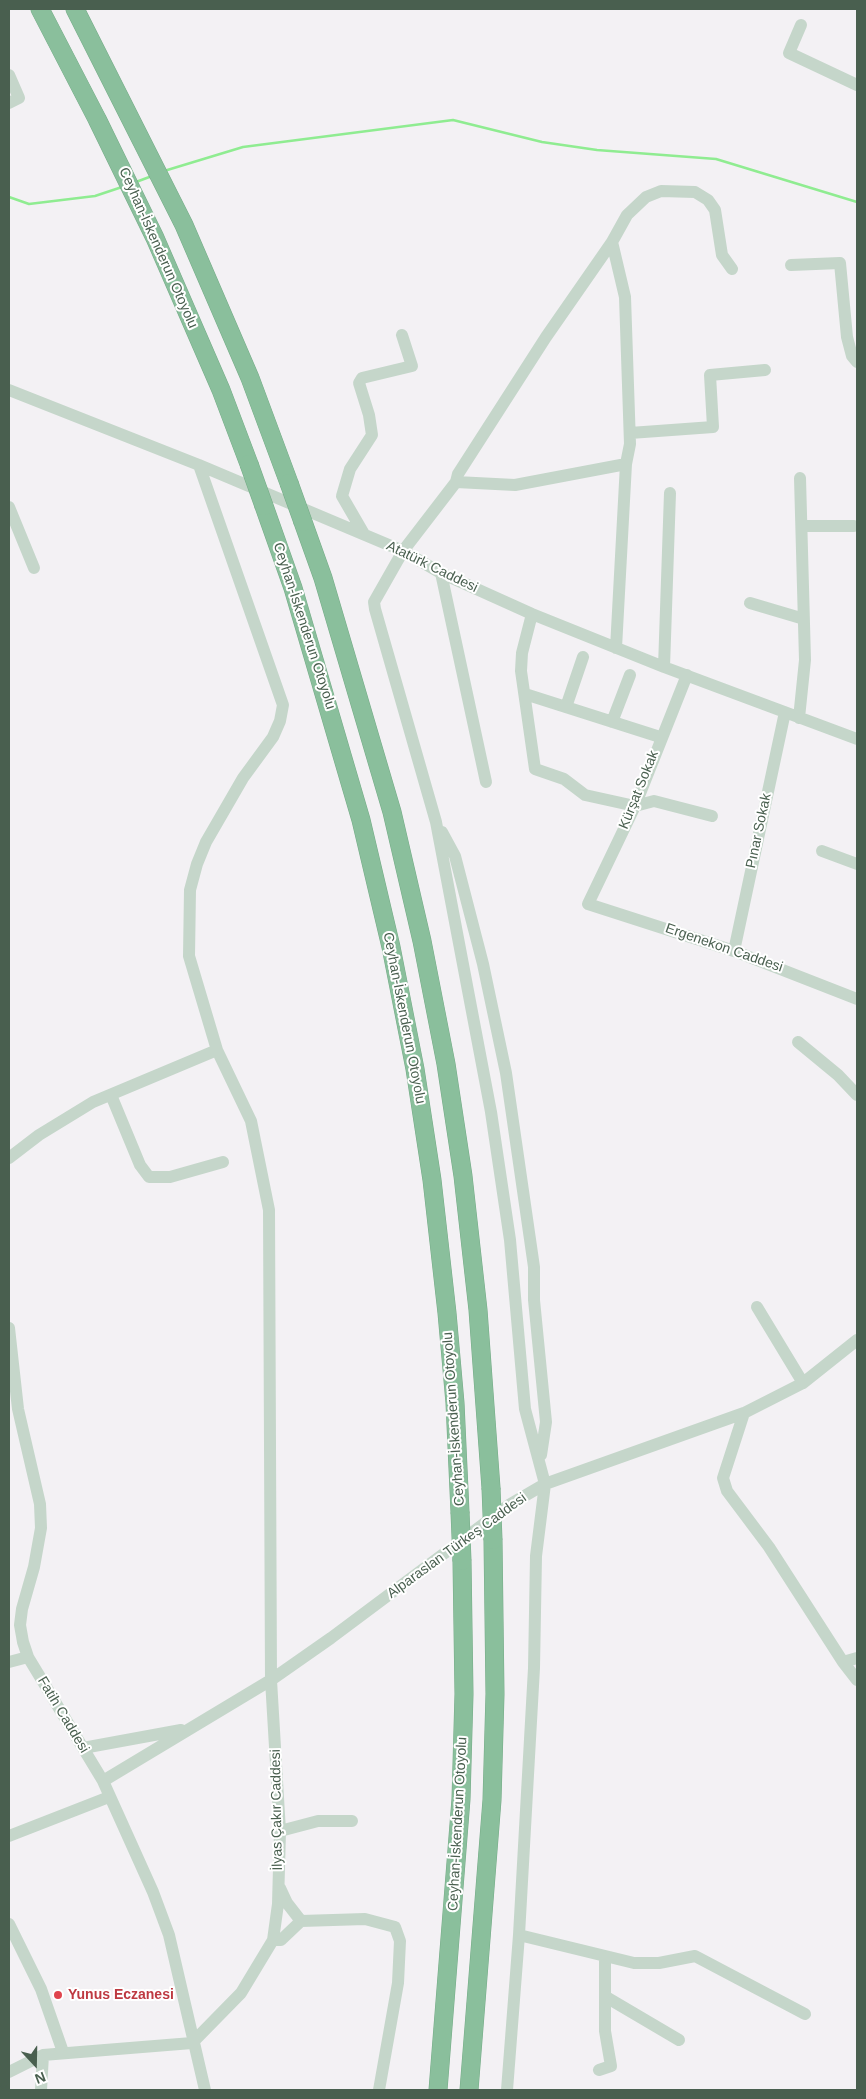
<!DOCTYPE html>
<meta charset="utf-8">
<style>
body{margin:0}
#map{position:relative;width:866px;height:2099px;overflow:hidden;background:#f3f1f4;font-family:Arial,sans-serif}
canvas{display:block}
.frame{position:absolute;inset:0;border:10px solid #495f4f;pointer-events:none}
.north{position:absolute;left:10px;top:2039px;width:50px;height:50px;-webkit-text-stroke:4px #fff;paint-order:stroke;rotate:159deg;font-size:14px;font-weight:700;line-height:20px;text-align:center;color:#495f4f}
.north::after{content:'';display:block;margin:auto;width:18px;height:22px;background:#495f4f;clip-path:polygon(50% 0,100% 100%,50% 72%,0 100%)}
</style>
<div id="map">
<canvas width="866" height="2099"></canvas>
<div class="frame"></div>
<div class="north">N</div>
</div>
<script>
const ctx = document.querySelector('canvas').getContext('2d');
ctx.lineJoin = 'round';
const poly = rows => new Path2D(rows.map(r => 'M' + r).join(''));
function stroke(path, color, width, dash) { ctx.strokeStyle = color; ctx.lineWidth = width; ctx.lineCap = dash ? 'butt' : 'round'; ctx.setLineDash(dash || []); ctx.stroke(path); }
function write(font, color, halo, rows, align = 'center') {
  ctx.font = font + ' Arial,sans-serif'; ctx.lineWidth = 4; ctx.setLineDash([]); ctx.textBaseline = 'middle'; ctx.strokeStyle = halo; ctx.fillStyle = color; for (const [text, x, y, turn = 0] of rows) {
    ctx.save(); ctx.translate(x, y); ctx.rotate((+turn || 0) * Math.PI / 180); ctx.textAlign = isNaN(turn) ? turn : align; if (halo) ctx.strokeText(text, 0, 0); ctx.fillText(text, 0, 0); ctx.restore();
  }
}
stroke(poly([
 [164,171,243,147,453,120,542,142,597,150,716,159,857,202],
 [136,182,152,176],
 [9,197,29,204,95,196,122,187]
]), '#8fec91', 2.5);
const highway = poly([
 [40,9,97,119,155,238,221,390,249,464],
 [75,9,184,225,250,378,289,483],
 [264,506,293,588,361,820,391,947,415,1069,432,1180,447,1313,455,1403,460,1512],
 [303,522,323,578,392,812,422,941,446,1064,463,1176,478,1310,491,1488],
 [438,2090,461,1799,464,1694,462,1561],
 [469,2090,492,1800,495,1694,493,1540]
]);
stroke(highway, '#75ab87', 19);
stroke(poly([
 [801,25,789,53,857,85],
 [9,75,19,98,9,103],
 [612,242,625,297,630,444,626,464,616,648],
 [791,265,840,263,847,337,852,356,857,362],
 [9,390,199,465,403,551,441,573,532,614,664,667,857,739],
 [630,433,713,427,710,375,765,370],
 [456,482,515,485,626,464],
 [9,507,34,568],
 [802,526,854,526],
 [364,534,342,496,350,469,372,435,369,415,359,383,362,378,412,366,402,335],
 [441,573,486,782],
 [750,603,804,619],
 [532,614,522,653,521,671,535,769,564,779,585,795,635,806,654,801,712,816],
 [664,667,670,493],
 [687,675,635,806,588,904,734,951,857,999],
 [525,694,660,737],
 [566,707,583,657],
 [799,718,805,660,800,478],
 [612,722,630,675],
 [442,832,455,856,483,964,506,1073,534,1267,534,1300,546,1422,541,1455],
 [822,851,857,864],
 [734,951,785,712],
 [798,1042,838,1075,857,1095],
 [111,1095,140,1165,149,1177,170,1177,223,1162],
 [9,1158,39,1135,93,1102,217,1050],
 [757,1307,803,1383],
 [9,1328,18,1409,40,1504,41,1528,34,1567,22,1609,20,1625,23,1642,28,1657,103,1781,153,1892,169,1935,205,2090],
 [744,1413,723,1478,727,1491,769,1547,843,1662,857,1658],
 [9,1662,28,1657],
 [843,1662,857,1680],
 [83,1748,181,1730],
 [103,1781,271,1680,331,1638,509,1505,545,1484,744,1413,803,1383,857,1340],
 [280,1831,318,1821,352,1821],
 [9,1836,109,1797],
 [280,1888,287,1903,301,1921],
 [9,1924,41,1989,63,2052],
 [519,1935,634,1963,659,1963,695,1956,805,2014],
 [273,1940,281,1940,301,1921,365,1919,395,1927,400,1941,398,1983,379,2090],
 [606,1997,679,2040],
 [599,2070,611,2066,605,2031,605,1956],
 [9,2072,43,2055,192,2043,241,1993,273,1940,278,1904,280,1831,271,1680,269,1210,251,1121,217,1050,189,956,190,890,197,864,206,842,243,778,273,737,280,721,283,705,199,465],
 [41,2090,43,2055],
 [507,2090,519,1935,534,1668,536,1556,545,1484,525,1409,510,1240,491,1112,436,822,375,609,374,602,403,551,456,482,458,474,546,337,612,242,627,215,646,197,661,191,695,192,708,200,715,210,722,255,732,269]
]), '#c5d6ca', 12);
stroke(highway, '#8abf9c', 18);
const highwayBridge = poly([
 [249,464,264,506],
 [289,483,303,522],
 [491,1488,493,1540],
 [460,1512,462,1561]
]);
stroke(highwayBridge, '#75ab87', 19, []);
stroke(highwayBridge, '#8abf9c', 18);
for (const [x, y, r, color] of [
 [58,1995,5,"#e0444e"]
]) { const dot = new Path2D(); dot.arc(x, y, r, 0, 2 * Math.PI); ctx.fillStyle = color; ctx.fill(dot); stroke(dot, '#fff', 2); }
write('14px', '#495f4f', '#fff', [
 ["Ceyhan-İskenderun Otoyolu",158,248,66],
 ["Atatürk Caddesi",432,567,26],
 ["Ceyhan-İskenderun Otoyolu",304,626,72],
 ["Kürşat Sokak",639,790,-68],
 ["Pınar Sokak",759,831,-78],
 ["Ergenekon Caddesi",724,948,19],
 ["Ceyhan-İskenderun Otoyolu",404,1018,79],
 ["Ceyhan-İskenderun Otoyolu",454,1419,-94],
 ["Alparaslan Türkeş Caddesi",457,1546,-36],
 ["Fatih Caddesi",63,1715,59],
 ["İlyas Çakır Caddesi",277,1810,-91],
 ["Ceyhan-İskenderun Otoyolu",458,1824,-87]
]);
write('bold 14px', '#be3a42', '#fff', [
 ["Yunus Eczanesi",68,1995]
], 'left');
</script>
